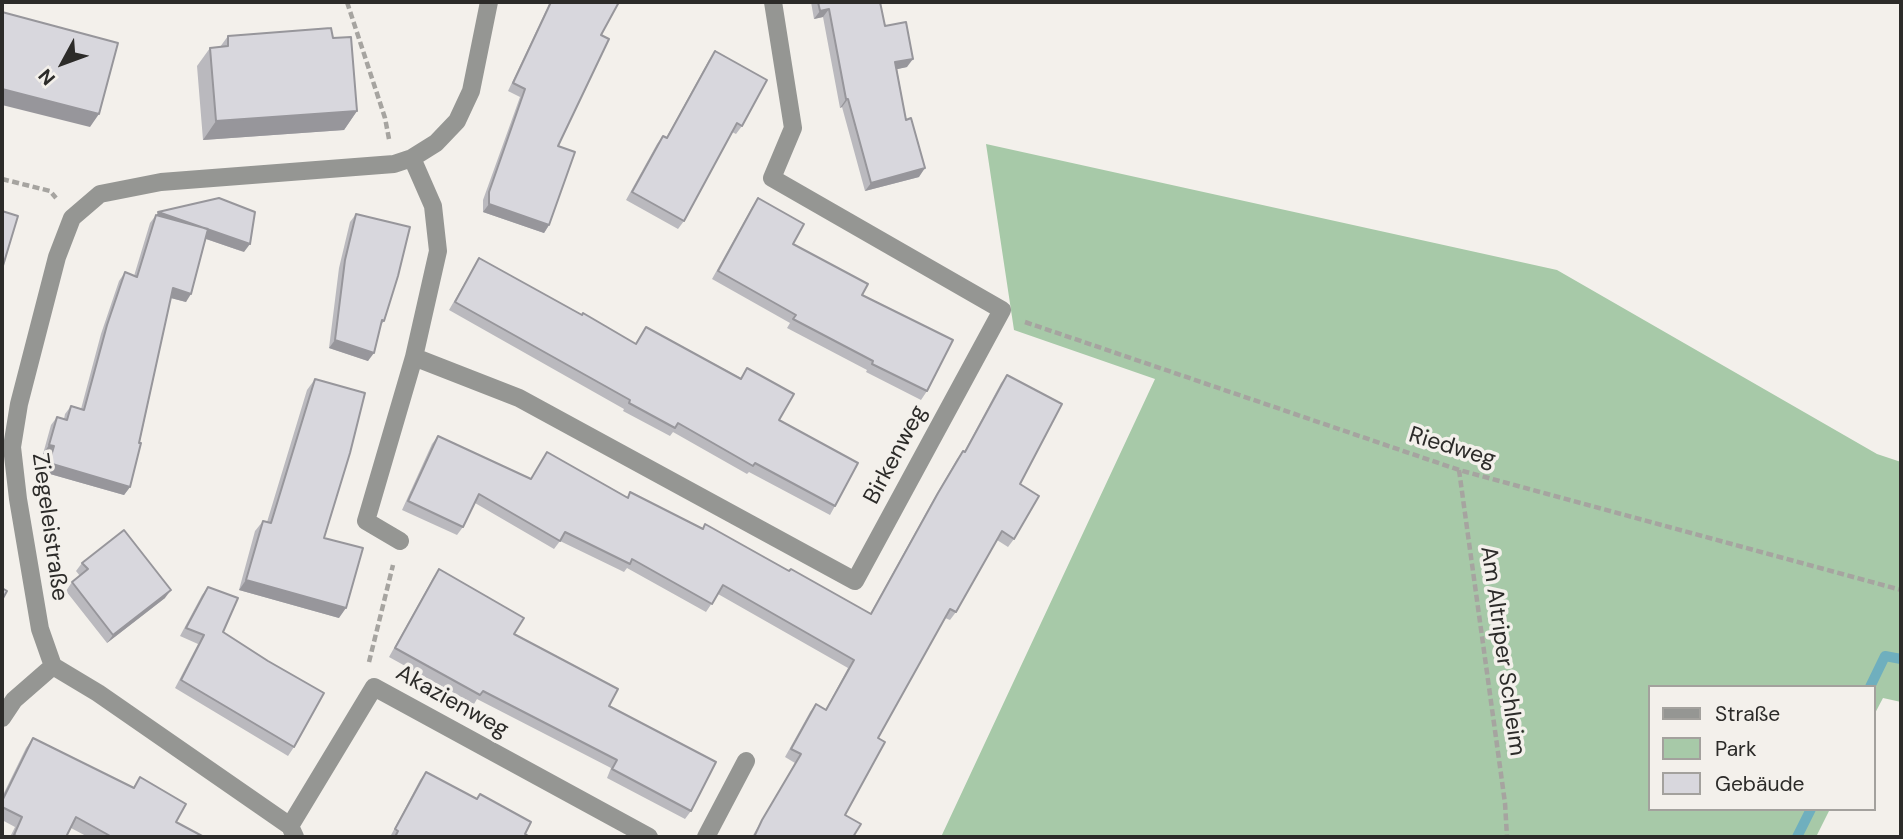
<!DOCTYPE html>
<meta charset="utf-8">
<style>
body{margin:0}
#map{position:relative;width:1903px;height:839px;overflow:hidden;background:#f3f0eb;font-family:"DM Sans",sans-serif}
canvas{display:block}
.frame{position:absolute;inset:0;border:4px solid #2c2b29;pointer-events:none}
.legend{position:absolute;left:1648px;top:685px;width:228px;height:126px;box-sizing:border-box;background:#f3f0eb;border:2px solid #a3a19d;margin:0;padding:9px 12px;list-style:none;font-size:21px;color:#2c2b29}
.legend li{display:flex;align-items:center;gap:14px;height:35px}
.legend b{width:35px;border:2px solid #a3a19d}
.north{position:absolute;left:28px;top:28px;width:70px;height:70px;-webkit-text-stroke:5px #f3f0eb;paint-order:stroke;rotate:229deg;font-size:19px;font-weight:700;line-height:28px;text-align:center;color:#2c2b29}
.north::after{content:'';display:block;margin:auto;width:24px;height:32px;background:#2c2b29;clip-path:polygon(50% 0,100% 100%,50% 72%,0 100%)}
</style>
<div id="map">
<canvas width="1903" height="839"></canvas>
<div class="frame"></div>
<ul class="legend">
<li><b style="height:9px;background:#959693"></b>Straße</li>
<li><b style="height:19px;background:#a7c9a8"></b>Park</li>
<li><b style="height:19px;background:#d8d7dd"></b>Gebäude</li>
</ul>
<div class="north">N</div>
</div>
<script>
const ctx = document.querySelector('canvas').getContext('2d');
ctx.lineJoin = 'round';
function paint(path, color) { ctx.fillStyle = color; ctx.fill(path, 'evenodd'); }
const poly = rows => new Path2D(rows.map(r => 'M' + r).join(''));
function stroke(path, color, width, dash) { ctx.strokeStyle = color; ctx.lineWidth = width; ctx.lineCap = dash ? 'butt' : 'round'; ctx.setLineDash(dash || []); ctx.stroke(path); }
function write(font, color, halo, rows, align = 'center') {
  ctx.font = font + ' "DM Sans",sans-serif'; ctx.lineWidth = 7; ctx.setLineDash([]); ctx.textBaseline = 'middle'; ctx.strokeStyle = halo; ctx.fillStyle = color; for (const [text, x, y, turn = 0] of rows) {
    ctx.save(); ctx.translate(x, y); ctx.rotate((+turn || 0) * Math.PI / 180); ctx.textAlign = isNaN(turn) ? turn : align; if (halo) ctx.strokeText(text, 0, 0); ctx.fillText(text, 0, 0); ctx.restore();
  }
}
paint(poly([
 [986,144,1557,270,1877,454,1901,462,1901,702,1883,698,1873,717,1873,687,1649,687,1649,809,1830,809,1816,837,941,837,1155,379,1014,330]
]), '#a7c9a8');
stroke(poly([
 [1870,687,1885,656,1901,659],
 [1797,837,1811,809]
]), '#6fafbe', 10);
stroke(poly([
 [347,2,385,118,389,139],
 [2,179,50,191,56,198],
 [1025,322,1459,470,1901,590],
 [1459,470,1505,803,1507,837],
 [369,662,393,565]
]), '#a6a4a0', 4.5, [7, 3.5]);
stroke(poly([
 [412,158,433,206,438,251,414,357,519,398,855,581,1002,310,772,178,793,128,773,2],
 [400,541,366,521,414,357],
 [2,718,14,700,53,666],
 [290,826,374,687,649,837],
 [295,837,290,826,98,693,53,666,40,629,18,499,12,447,19,404,57,257,72,218,100,194,161,182,394,164,412,158,436,143,457,121,471,91,489,2],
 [706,837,746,761]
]), '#959693', 18);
paint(poly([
 [550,2,619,2,601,35,558,146,549,225,544,233,483,212,483,200,520,97,508,91],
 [811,2,880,2,885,26,907,67,897,69,906,120,919,177,865,191,842,107,840,108,823,17,814,19],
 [228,36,333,38,357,111,344,130,203,140,197,66,210,48,220,47],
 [715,51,742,126,736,134,732,132,684,221,678,229,626,200,657,144,663,136,666,138,709,60],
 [758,198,793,244,862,295,927,391,921,400,866,372,867,370,787,328,790,323,712,279,752,207],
 [356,214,384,321,380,326,368,361,329,348,339,268,350,222],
 [156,215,244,252,206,239,186,302,171,298,130,487,124,495,43,472,48,455,43,454,51,425,57,417,64,419,65,414,71,406,81,409,101,334,119,281,125,272,134,276,150,223],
 [479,258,635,344,646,327,741,378,747,368,779,420,835,506,830,515,749,472,747,474,673,432,670,436,623,411,624,409,449,310],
 [1007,375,1020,484,1014,539,1008,547,997,540,956,612,950,620,945,618,878,738,845,815,853,837,752,837,795,763,785,757,810,712,816,704,826,709,848,668,718,594,706,612,627,568,624,572,560,541,554,549,475,503,463,527,457,535,402,510,432,444,438,436,531,479,547,452,627,497,630,492,789,571,870,614,932,502,957,459,963,451,964,452,1001,383],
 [315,379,324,538,339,618,239,590,255,531,263,521,267,522,307,390],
 [82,563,165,598,107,643,66,591,72,582,80,576,76,571],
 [439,569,514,634,609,706,691,811,685,819,607,778,611,768,477,699,474,704,389,657,433,578],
 [208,587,223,632,294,747,288,756,175,688,198,644,180,636,202,595],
 [33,738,133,788,140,777,176,822,204,837,88,837,71,828,66,837,10,837,15,827,2,820,2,797,26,748],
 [426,772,477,799,480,794,525,834,530,837,390,837,420,780]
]), '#bab9be');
paint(poly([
 [829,9,823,17,814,19,820,11],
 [913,59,907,67,889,71,895,62],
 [2,89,99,114,90,127,2,105],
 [846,99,848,99,842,107,840,108],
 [357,111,344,130,203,140,216,121],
 [925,168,919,177,865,191,871,183],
 [489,204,549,225,544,233,483,212],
 [158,212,250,244,244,252,154,221],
 [173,288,191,294,186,302,167,297],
 [335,340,374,353,368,361,329,348],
 [49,445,54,446,48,455,43,454],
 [49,463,130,487,124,495,43,472],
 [246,580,346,608,339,618,239,590],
 [171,590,165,598,107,643,113,635]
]), '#97969b');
const building = poly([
 [551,2,619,2,601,35,609,39,558,146,575,152,549,225,489,204,489,192,525,89,513,83,551,2],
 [818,2,880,2,885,26,906,22,913,59,895,62,906,120,911,118,925,168,871,183,848,99,846,99,829,9,820,11,818,2],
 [2,12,118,43,99,114,2,89,2,12],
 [331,28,333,38,351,37,357,111,216,121,210,48,228,46,228,36,331,28],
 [715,51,767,80,742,126,737,123,684,221,632,192,663,136,667,138,715,51],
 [219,198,255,212,250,244,158,212,219,198],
 [758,198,804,224,793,244,868,284,862,295,953,340,927,391,872,364,873,361,793,319,796,315,718,271,758,198],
 [2,211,18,216,2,269,2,211],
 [356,214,410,227,398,276,384,321,382,320,374,353,335,340,345,260,356,214],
 [156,215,208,229,191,294,173,288,139,443,141,443,130,487,49,463,54,446,49,445,57,417,67,420,71,406,84,410,107,325,125,272,137,277,156,215],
 [479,258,582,315,583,313,636,344,646,327,741,379,747,368,794,394,779,420,858,463,835,506,755,463,753,466,678,423,675,428,629,403,630,400,455,302,479,258],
 [1007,375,1062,404,1020,484,1039,496,1014,539,1002,531,956,612,950,609,878,738,885,742,845,815,861,824,853,837,754,837,762,820,801,754,791,749,816,704,826,710,854,660,723,585,712,604,632,559,630,564,565,532,560,541,479,494,463,527,408,501,438,436,531,479,547,452,628,498,630,492,703,529,705,524,789,571,791,569,871,614,938,493,963,451,965,452,1007,375],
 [315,379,365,393,350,453,324,538,363,548,346,608,246,580,263,521,271,523,315,379],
 [124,530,171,590,113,635,72,582,88,569,82,563,124,530],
 [439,569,524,618,514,634,618,689,609,706,716,762,691,811,612,769,617,760,483,691,480,695,395,648,439,569],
 [208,587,238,598,223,632,268,661,324,693,294,747,181,680,204,635,186,628,208,587],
 [2,588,7,591,2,600,2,588],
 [33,738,134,788,140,777,186,804,176,822,204,837,112,837,76,817,66,837,18,837,14,835,22,817,2,807,2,801,33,738],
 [426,772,477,799,480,794,531,822,525,834,530,837,395,837,398,831,395,829,426,772]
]);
paint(building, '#d8d7dd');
stroke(building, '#97969b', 2);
write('23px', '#2c2b29', '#f3f0eb', [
 ["Riedweg",1452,448,17],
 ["Birkenweg",896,455,-62],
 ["Ziegeleistraße",49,527,82],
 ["Am Altriper Schleim",1502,651,82],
 ["Akazienweg",452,702,29]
]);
</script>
